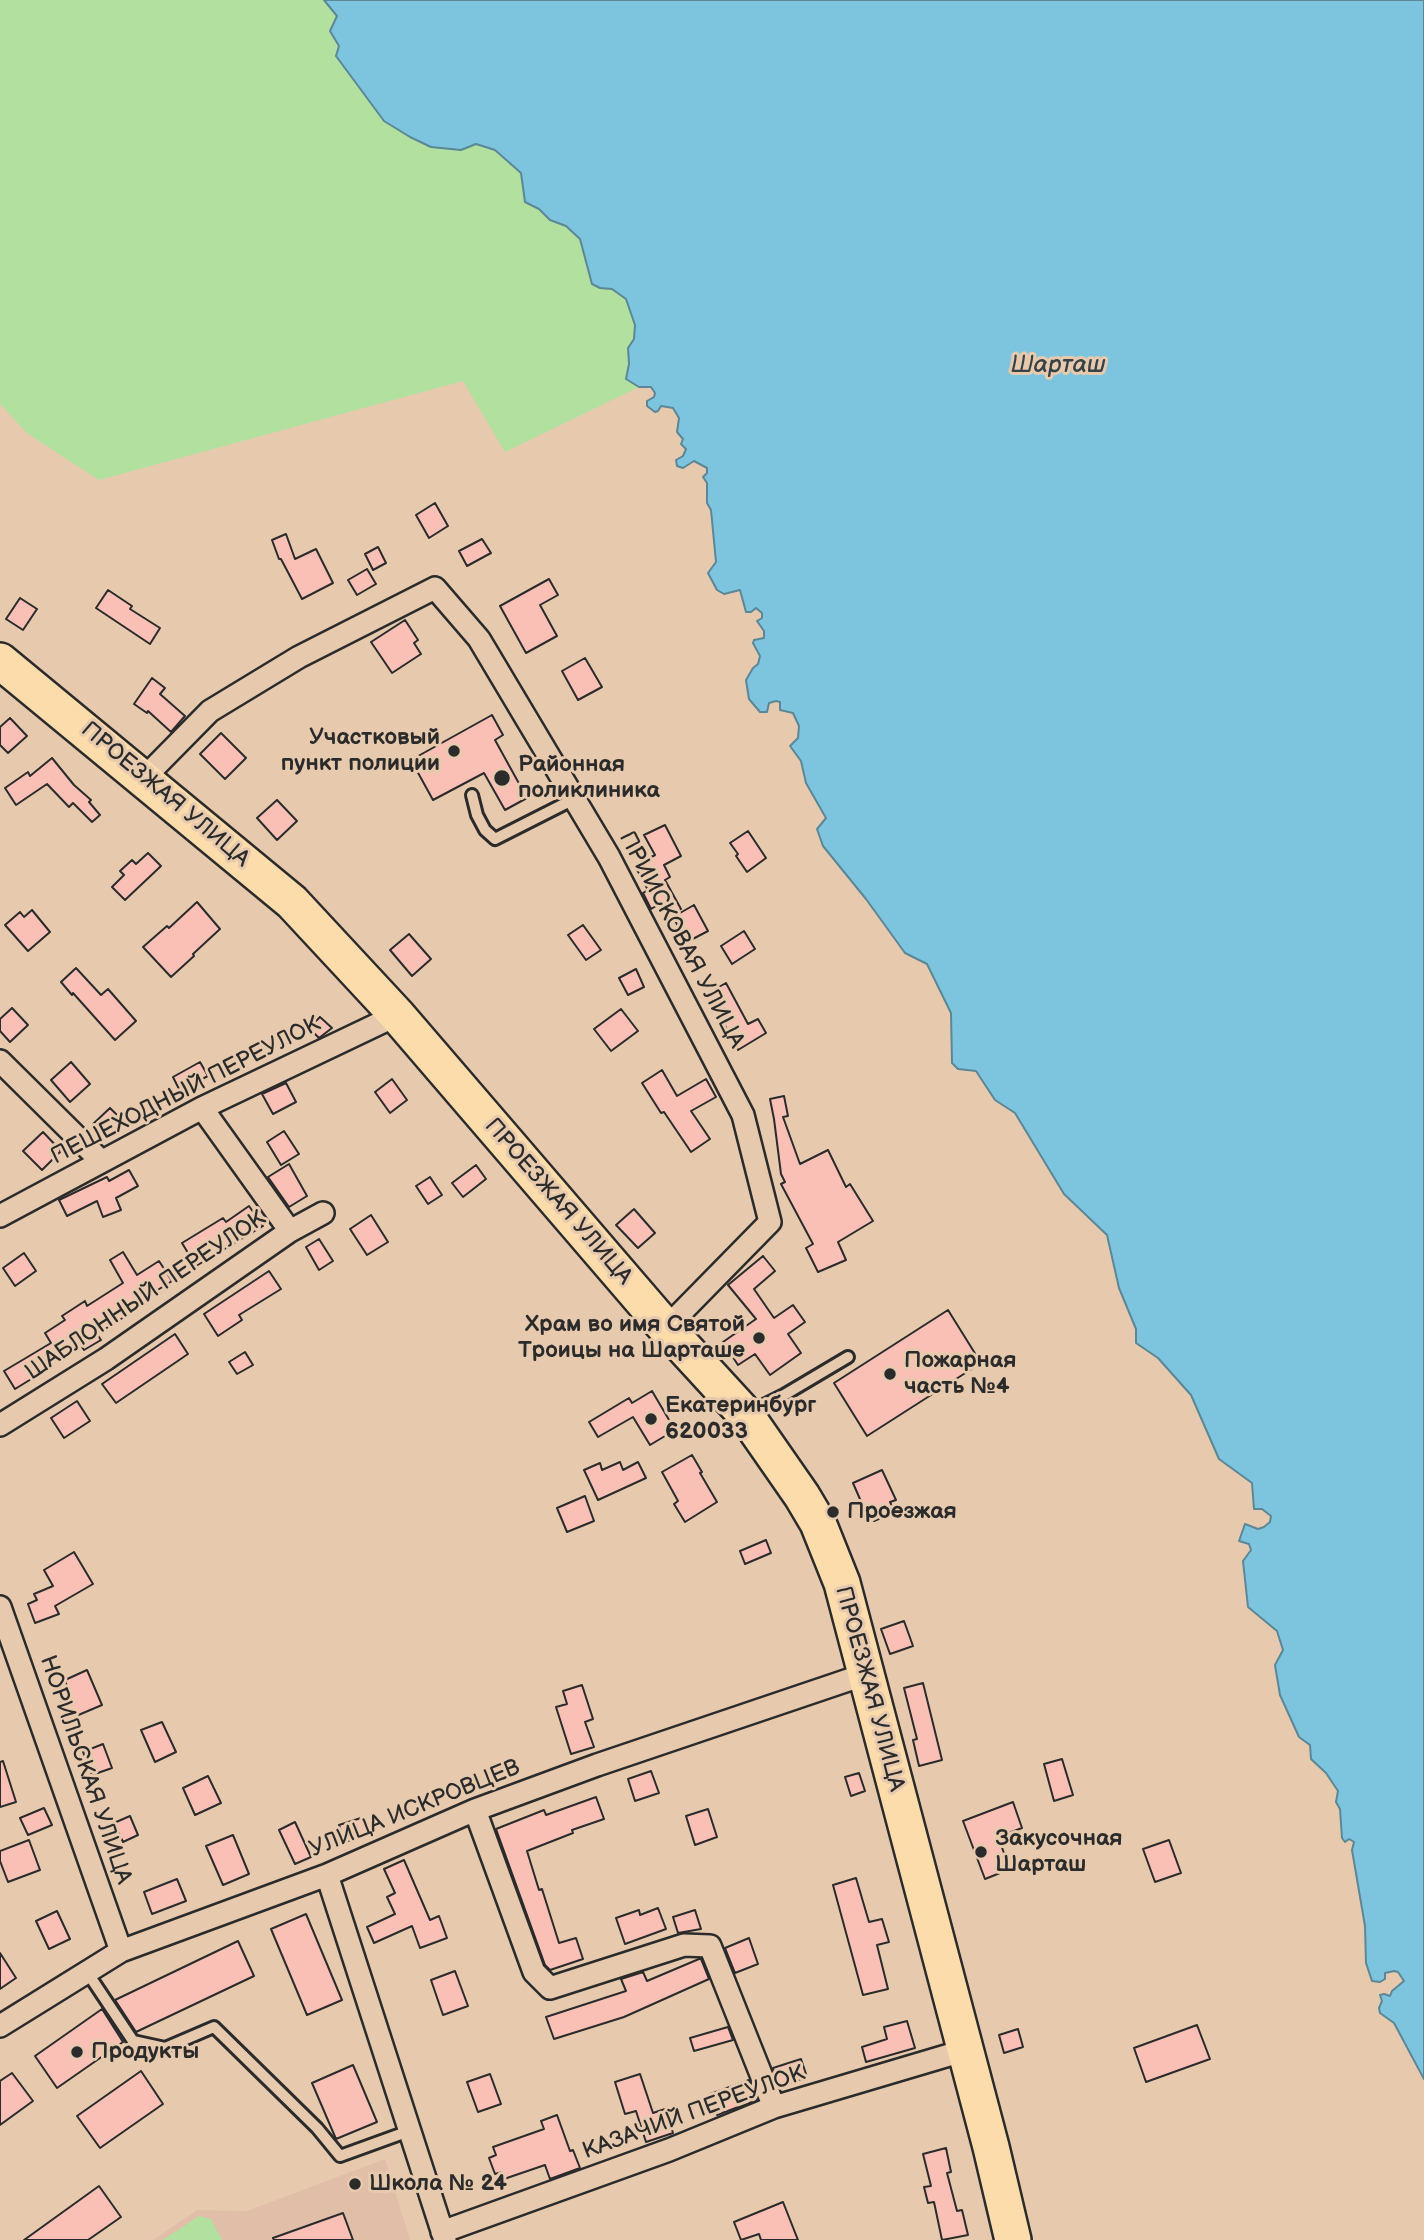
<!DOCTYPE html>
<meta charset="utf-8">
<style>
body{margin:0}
canvas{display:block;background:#e7caae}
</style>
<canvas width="1424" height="2240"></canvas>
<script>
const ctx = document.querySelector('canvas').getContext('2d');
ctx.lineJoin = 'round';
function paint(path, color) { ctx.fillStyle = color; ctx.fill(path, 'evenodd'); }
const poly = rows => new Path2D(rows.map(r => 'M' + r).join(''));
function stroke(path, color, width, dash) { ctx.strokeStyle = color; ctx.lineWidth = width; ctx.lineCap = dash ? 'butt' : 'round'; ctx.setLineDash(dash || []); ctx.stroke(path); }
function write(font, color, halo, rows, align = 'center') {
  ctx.font = font + ' "Balsamiq Sans",sans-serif'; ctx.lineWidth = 6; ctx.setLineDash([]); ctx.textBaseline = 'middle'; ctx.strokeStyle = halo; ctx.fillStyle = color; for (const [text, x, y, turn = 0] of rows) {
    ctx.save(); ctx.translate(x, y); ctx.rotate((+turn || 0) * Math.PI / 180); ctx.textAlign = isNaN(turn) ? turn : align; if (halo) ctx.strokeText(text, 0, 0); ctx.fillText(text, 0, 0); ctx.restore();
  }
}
paint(poly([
 [385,2159,410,2240,153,2240,197,2210,247,2211]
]), '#e1bea8');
paint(poly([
 [0,0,324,0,337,17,339,46,336,56,384,121,410,137,431,147,461,150,476,144,495,150,521,173,525,202,539,209,550,220,566,226,580,239,592,283,600,288,612,289,626,299,631,310,635,325,634,339,628,349,629,364,626,379,639,387,505,452,463,381,99,480,28,434,0,404],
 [199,2216,211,2219,222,2240,163,2240]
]), '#b1e09f');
const water = poly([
 [324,0,1424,0,1424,2079,1394,2023,1380,2013,1379,2008,1382,2001,1380,1995,1384,1994,1390,1996,1392,1991,1404,1981,1398,1972,1394,1971,1385,1973,1385,1979,1380,1982,1372,1981,1366,1963,1365,1926,1352,1850,1354,1842,1349,1839,1345,1842,1342,1838,1340,1809,1336,1802,1338,1791,1326,1773,1311,1759,1310,1745,1299,1737,1280,1695,1275,1665,1283,1650,1277,1631,1248,1607,1243,1561,1251,1550,1249,1544,1239,1541,1245,1524,1258,1529,1264,1527,1270,1522,1271,1516,1262,1509,1254,1509,1252,1483,1219,1459,1191,1395,1158,1358,1136,1343,1136,1329,1119,1288,1107,1235,1064,1194,1015,1113,995,1100,976,1071,958,1069,952,1063,951,1013,927,964,905,953,866,899,823,846,817,829,826,818,806,783,801,761,790,746,798,738,799,726,793,713,780,710,780,702,776,701,769,703,767,712,760,712,749,699,746,680,753,668,758,664,760,656,753,643,754,640,764,638,764,631,757,621,762,618,762,613,756,608,751,612,746,612,740,590,724,594,717,590,708,573,716,562,711,510,707,503,707,483,703,477,707,473,707,468,694,461,683,468,677,466,676,460,683,456,686,449,681,444,683,439,677,432,679,418,673,408,661,406,658,411,655,412,647,406,647,401,654,397,655,393,651,387,639,387,626,379,629,364,628,348,634,339,635,325,626,299,612,289,600,288,592,284,580,239,566,226,550,220,539,209,525,202,521,173,495,150,476,144,461,150,431,147,410,137,384,121,336,56,339,46,330,31,337,16,324,0]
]);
paint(water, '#7dc5de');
stroke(water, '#5c8796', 2);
const building = poly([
 [435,503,448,526,429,538,416,515,435,503],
 [286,534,295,559,316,549,333,583,302,599,281,559,279,559,272,540,286,534],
 [482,539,491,553,467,566,459,551,482,539],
 [378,547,386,563,373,570,365,554,378,547],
 [367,569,376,584,357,595,348,580,367,569],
 [549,579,558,595,540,605,557,636,526,653,500,606,549,579],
 [108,590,132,606,130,609,160,628,150,644,96,608,108,590],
 [20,598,37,609,23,630,6,619,20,598],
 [405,620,418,640,414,643,421,654,392,673,371,642,405,620],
 [585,658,602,687,578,700,562,671,585,658],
 [152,678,165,688,160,694,185,716,171,732,148,711,147,713,134,704,152,678],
 [492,715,503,735,495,740,527,798,505,810,484,773,433,800,411,760,492,715],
 [10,718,27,736,8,753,0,745,0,727,10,718],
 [221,733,246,758,225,779,200,754,221,733],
 [52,758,74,785,91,800,89,802,100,815,92,822,73,803,69,807,47,784,16,805,5,788,28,772,30,776,52,758],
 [277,800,297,821,277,840,257,818,277,800],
 [665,825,681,856,664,865,670,877,665,880,681,909,669,916,661,903,651,909,643,893,648,890,635,866,655,855,644,835,665,825],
 [748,831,766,858,747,872,736,856,738,854,730,843,748,831],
 [148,853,161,866,125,900,112,887,124,875,120,871,132,860,136,864,148,853],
 [197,902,220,929,193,954,194,956,171,977,143,947,167,926,169,928,197,902],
 [694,905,708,931,687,942,673,917,694,905],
 [32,910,50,932,28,951,5,925,20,912,24,917,32,910],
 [583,925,601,950,586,960,568,935,583,925],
 [744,931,755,949,732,964,721,946,744,931],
 [409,934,431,959,412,976,390,950,409,934],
 [76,968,101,995,108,989,136,1021,115,1040,73,993,72,995,61,982,76,968],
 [636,969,644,987,628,995,619,978,636,969],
 [726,983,748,1024,758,1019,766,1033,738,1050,716,1009,718,1008,710,992,726,983],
 [12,1008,28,1025,10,1042,0,1031,0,1019,12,1008],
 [621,1009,638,1031,611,1051,594,1029,621,1009],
 [320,1017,332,1028,319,1038,309,1028,320,1017],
 [71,1062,90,1084,70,1102,51,1080,71,1062],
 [200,1062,208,1076,196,1082,199,1088,183,1097,173,1077,200,1062],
 [662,1070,677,1096,706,1079,716,1097,691,1111,710,1139,691,1152,664,1112,661,1113,642,1083,662,1070],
 [392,1079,407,1100,390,1113,375,1092,392,1079],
 [286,1083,296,1102,273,1114,262,1094,286,1083],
 [784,1096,788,1116,783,1117,800,1164,828,1150,846,1187,850,1184,873,1221,838,1242,846,1260,818,1272,806,1248,813,1244,781,1184,785,1182,781,1174,774,1119,770,1099,784,1096],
 [110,1108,123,1121,106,1137,93,1124,110,1108],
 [284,1131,299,1154,281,1165,267,1142,284,1131],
 [43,1132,61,1151,42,1170,23,1151,43,1132],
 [289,1164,307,1196,289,1207,268,1177,289,1164],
 [476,1165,486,1179,463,1197,452,1183,476,1165],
 [129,1170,138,1186,116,1198,121,1210,103,1217,97,1201,67,1216,59,1200,107,1177,109,1181,129,1170],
 [430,1177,442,1195,428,1204,416,1186,430,1177],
 [249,1206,263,1226,196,1266,182,1243,223,1218,226,1222,249,1206],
 [634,1209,655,1233,638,1248,616,1225,634,1209],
 [371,1215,388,1242,367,1255,350,1229,371,1215],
 [319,1239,333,1261,319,1270,306,1247,319,1239],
 [123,1252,137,1275,159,1261,172,1281,148,1296,151,1300,97,1334,101,1340,84,1350,80,1344,40,1370,41,1373,15,1389,4,1371,51,1343,45,1333,65,1320,62,1316,85,1301,87,1306,123,1283,110,1260,123,1252],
 [24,1253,36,1271,15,1286,3,1268,24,1253],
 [763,1256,775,1271,754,1289,774,1318,793,1305,805,1322,788,1334,801,1353,770,1375,755,1354,738,1365,723,1342,756,1319,728,1285,763,1256],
 [269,1271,281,1289,239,1315,242,1320,218,1336,204,1314,269,1271],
 [948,1310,981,1363,867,1436,834,1383,948,1310],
 [175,1334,188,1354,116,1403,102,1384,175,1334],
 [245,1352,253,1365,237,1374,229,1362,245,1352],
 [652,1391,675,1430,650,1445,633,1417,598,1437,589,1422,629,1398,632,1403,652,1391],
 [77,1401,90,1421,64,1438,51,1418,77,1401],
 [692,1455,702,1472,700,1473,717,1502,685,1522,674,1504,678,1501,662,1472,692,1455],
 [620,1462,623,1470,638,1462,646,1478,598,1500,584,1470,600,1463,602,1470,620,1462],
 [882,1470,896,1500,890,1502,895,1512,874,1521,869,1512,866,1513,853,1483,882,1470],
 [585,1496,594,1521,567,1532,557,1508,585,1496],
 [766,1540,771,1553,745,1564,740,1551,766,1540],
 [74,1552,93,1584,55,1606,59,1614,35,1623,28,1604,37,1600,34,1594,53,1586,44,1570,74,1552],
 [904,1621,913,1646,890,1654,881,1629,904,1621],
 [87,1670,102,1705,69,1719,57,1691,67,1687,65,1680,87,1670],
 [923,1683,942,1760,919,1766,913,1740,917,1739,904,1688,923,1683],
 [582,1685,593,1719,585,1722,594,1747,571,1754,556,1707,567,1704,563,1691,582,1685],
 [162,1722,176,1752,155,1762,141,1730,162,1722],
 [103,1744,112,1768,92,1775,83,1752,103,1744],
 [1062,1759,1073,1795,1054,1801,1044,1764,1062,1759],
 [3,1761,16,1802,0,1807,0,1762,3,1761],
 [651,1771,659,1793,635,1801,628,1779,651,1771],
 [859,1773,865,1791,851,1796,845,1777,859,1773],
 [208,1776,221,1803,195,1815,183,1788,208,1776],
 [596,1797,604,1819,572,1830,573,1833,527,1851,539,1890,542,1889,559,1943,576,1938,583,1959,550,1970,545,1965,496,1829,544,1810,546,1815,596,1797],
 [1013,1802,1022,1828,998,1837,1010,1869,985,1879,963,1821,1013,1802],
 [44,1808,52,1825,28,1835,20,1818,44,1808],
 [708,1809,717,1837,695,1845,686,1816,708,1809],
 [130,1816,138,1835,123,1842,114,1823,130,1816],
 [364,1817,370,1833,345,1842,339,1825,364,1817],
 [295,1822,311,1857,295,1864,279,1830,295,1822],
 [233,1835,249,1874,223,1885,206,1846,233,1835],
 [29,1840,40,1870,8,1882,0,1861,0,1851,29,1840],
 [1169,1840,1181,1873,1155,1882,1143,1849,1169,1840],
 [404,1860,430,1920,439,1916,447,1938,420,1948,412,1926,374,1943,367,1927,395,1914,387,1897,395,1893,384,1869,404,1860],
 [856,1878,869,1922,882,1919,889,1942,877,1945,888,1989,863,1995,833,1885,856,1878],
 [177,1879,186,1901,152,1914,144,1892,177,1879],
 [658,1908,666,1929,625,1944,616,1918,639,1910,640,1915,658,1908],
 [695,1910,701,1929,678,1933,673,1917,695,1910],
 [57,1911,70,1939,49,1949,36,1921,57,1911],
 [306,1914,342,2000,307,2015,271,1929,306,1914],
 [749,1938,758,1964,735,1973,725,1948,749,1938],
 [238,1941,254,1976,136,2032,115,2000,238,1941],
 [0,1953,16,1978,0,1989,0,1953],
 [699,1959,701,1959,709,1979,624,2017,554,2039,546,2017,626,1991,621,1979,643,1972,647,1981,699,1959],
 [455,1971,468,2006,443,2015,431,1980,455,1971],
 [102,2009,123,2042,57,2088,35,2056,102,2009],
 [907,2021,915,2048,866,2062,862,2047,887,2039,884,2027,907,2021],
 [1197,2025,1210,2059,1146,2082,1134,2048,1197,2025],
 [728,2027,733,2040,694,2051,690,2038,728,2027],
 [1018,2029,1023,2047,1004,2053,999,2035,1018,2029],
 [801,2059,807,2077,780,2086,773,2068,801,2059],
 [353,2065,377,2122,336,2139,312,2083,353,2065],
 [141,2071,163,2104,100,2148,77,2116,141,2071],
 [12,2073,33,2101,0,2125,0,2081,12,2073],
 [490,2074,501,2104,478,2112,467,2082,490,2074],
 [640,2074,653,2113,665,2109,673,2133,646,2142,636,2111,625,2114,615,2082,640,2074],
 [749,2080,757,2100,717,2115,710,2094,749,2080],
 [557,2115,570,2151,573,2150,580,2168,550,2179,545,2165,504,2179,502,2172,495,2174,489,2158,496,2155,493,2147,544,2129,541,2121,557,2115],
 [946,2148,951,2172,947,2173,957,2211,962,2210,968,2235,942,2240,934,2202,928,2203,924,2187,931,2186,923,2154,946,2148],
 [99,2186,121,2217,88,2240,24,2240,99,2186],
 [783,2202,798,2240,761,2240,759,2234,741,2240,734,2222,783,2202],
 [343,2213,353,2240,274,2240,273,2238,343,2213]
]);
paint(building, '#fbc0b5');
stroke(building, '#2b2b2b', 2);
const service = poly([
 [472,795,477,815,485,830,495,839,574,799],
 [750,1412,784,1395,848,1357],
 [87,1972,133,2041,165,2048,214,2027,317,2128,340,2156,409,2131]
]);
const minor = poly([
 [144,778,210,711,299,657,435,588,479,639,609,857,743,1115,770,1222,666,1328],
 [0,1061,101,1161],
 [202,1108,290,1231],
 [0,1216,202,1108,397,1015],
 [0,1425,106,1359,290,1231,323,1213],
 [0,1607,121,1951],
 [475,1810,534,1972,550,1988,684,1945,710,1946,774,2107],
 [327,1875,445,2240],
 [0,2026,121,1951,327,1875,475,1810,597,1765,866,1674],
 [442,2232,669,2150,774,2107,966,2050]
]);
const primary = poly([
 [0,661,292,902,397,1015,666,1328,745,1414,802,1496,818,1523,842,1583,991,2147,1013,2240]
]);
stroke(service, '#2b2b2b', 16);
stroke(minor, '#2b2b2b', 26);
stroke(primary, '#2b2b2b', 40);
stroke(service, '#e7caae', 10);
stroke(minor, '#e7caae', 21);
stroke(primary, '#fddcac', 35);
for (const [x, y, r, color] of [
 [454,751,7,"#2b2b2b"],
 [502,778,9,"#2b2b2b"],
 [759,1338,7,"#2b2b2b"],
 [890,1374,7,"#2b2b2b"],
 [651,1419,7,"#2b2b2b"],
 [833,1512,7,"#2b2b2b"],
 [981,1852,7,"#2b2b2b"],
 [77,2052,7,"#2b2b2b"],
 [355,2184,7,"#2b2b2b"]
]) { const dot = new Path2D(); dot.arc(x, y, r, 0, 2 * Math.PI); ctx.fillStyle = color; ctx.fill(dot); stroke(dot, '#e7caae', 2.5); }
write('bold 23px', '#2b2b2b', '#e7caae', [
 ["Участковый",440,738,"right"],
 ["пункт полиции",440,764,"right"],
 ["Районная",518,765],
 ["поликлиника",518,791],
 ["Храм во имя Святой",745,1325,"right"],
 ["Троицы на Шарташе",745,1351,"right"],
 ["Пожарная",904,1361],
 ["часть №4",904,1387],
 ["Екатеринбург",665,1406],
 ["620033",665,1432],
 ["Проезжая",847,1512],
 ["Закусочная",995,1839],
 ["Шарташ",995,1865],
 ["Продукты",91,2052],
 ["Школа № 24",369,2184]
], 'left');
write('23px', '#2b2b2b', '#e7caae', [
 ["ПРОЕЗЖАЯ УЛИЦА",165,795,40],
 ["ПРИИСКОВАЯ УЛИЦА",681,940,62],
 ["ПЕШЕХОДНЫЙ ПЕРЕУЛОК",186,1091,-27],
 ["ПРОЕЗЖАЯ УЛИЦА",558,1202,49],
 ["ШАБЛОННЫЙ ПЕРЕУЛОК",146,1296,-34],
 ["ПРОЕЗЖАЯ УЛИЦА",869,1689,75],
 ["НОРИЛЬСКАЯ УЛИЦА",85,1770,71],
 ["УЛИЦА ИСКРОВЦЕВ",415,1809,-22],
 ["КАЗАЧИЙ ПЕРЕУЛОК",694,2113,-20]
]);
write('italic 24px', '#374246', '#e7caae', [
 ["Шарташ",1058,366]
]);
</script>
